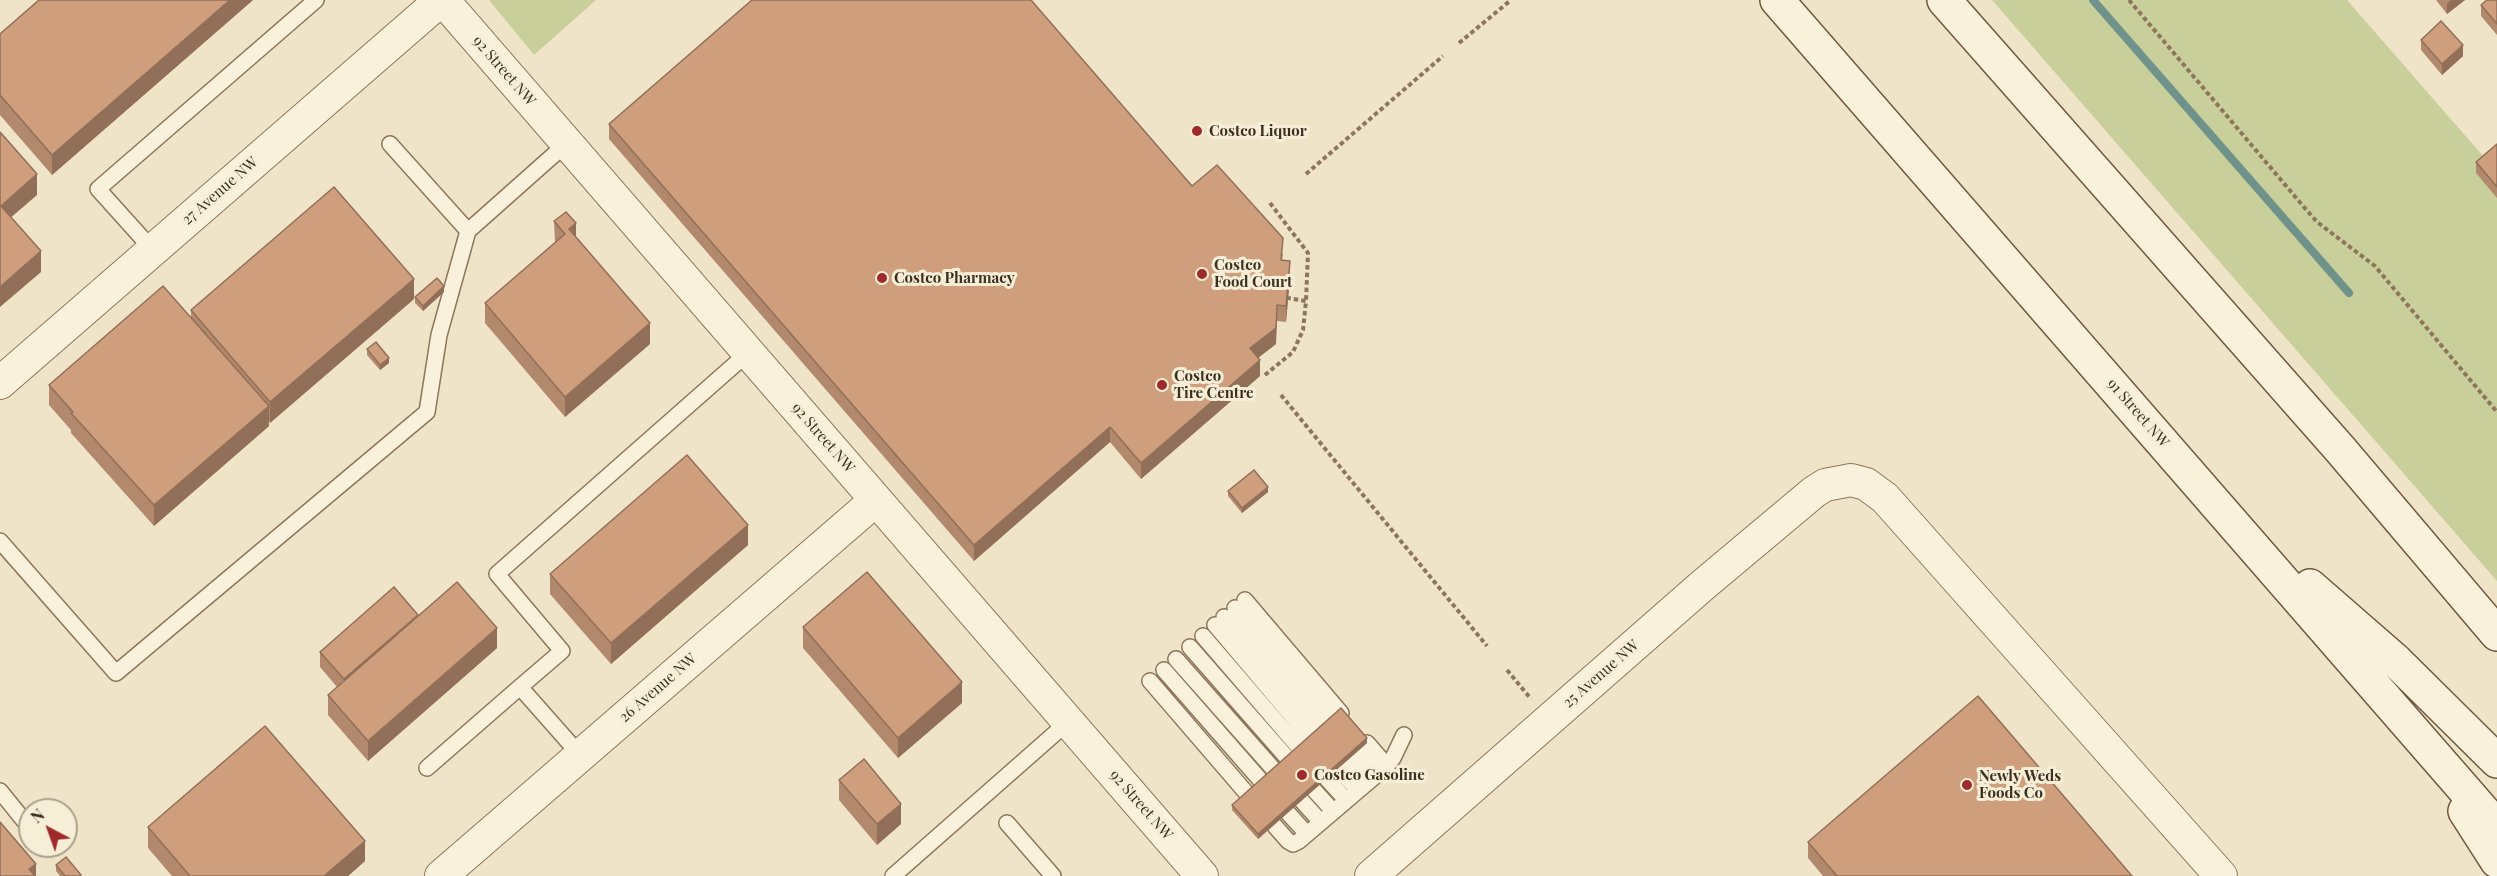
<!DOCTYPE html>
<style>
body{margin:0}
#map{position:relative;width:2497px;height:876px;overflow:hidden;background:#f0e4c8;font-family:"Playfair Display",serif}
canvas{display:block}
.north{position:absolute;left:18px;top:798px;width:60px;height:60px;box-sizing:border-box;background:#f7eed8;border:2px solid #ada18e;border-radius:50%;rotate:319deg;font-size:16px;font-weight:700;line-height:24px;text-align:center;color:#3d2e20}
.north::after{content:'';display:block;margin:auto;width:21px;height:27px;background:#9e2a2b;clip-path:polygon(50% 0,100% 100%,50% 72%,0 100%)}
</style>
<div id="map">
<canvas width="2497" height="876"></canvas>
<div class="north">N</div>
</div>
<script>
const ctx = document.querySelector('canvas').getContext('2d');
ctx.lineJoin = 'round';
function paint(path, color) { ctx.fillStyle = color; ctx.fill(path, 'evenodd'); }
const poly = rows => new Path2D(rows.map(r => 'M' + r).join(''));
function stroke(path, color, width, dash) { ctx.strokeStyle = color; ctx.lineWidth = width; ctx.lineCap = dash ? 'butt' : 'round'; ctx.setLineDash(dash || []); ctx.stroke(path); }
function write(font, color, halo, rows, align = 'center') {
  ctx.font = font + ' "Playfair Display",serif'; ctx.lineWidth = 6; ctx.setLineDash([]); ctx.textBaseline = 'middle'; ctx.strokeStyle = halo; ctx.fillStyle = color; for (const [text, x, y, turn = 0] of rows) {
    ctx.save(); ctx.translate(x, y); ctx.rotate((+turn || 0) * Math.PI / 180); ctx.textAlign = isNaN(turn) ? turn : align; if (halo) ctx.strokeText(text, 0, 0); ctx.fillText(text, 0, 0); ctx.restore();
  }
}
paint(poly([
 [489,0,596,0,534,55],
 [1992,0,2347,0,2497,172,2497,581]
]), '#c9cf9b');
stroke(poly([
 [2093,0,2349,293]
]), '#6f938a', 8);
const service = poly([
 [468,231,566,144],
 [152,249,98,189,316,0],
 [0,541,116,673,427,412,439,335,468,231,390,144],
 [1245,600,1341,713],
 [1235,608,1332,721],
 [1224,617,1322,731],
 [1215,625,1312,740],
 [1203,636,1301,750],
 [1190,647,1289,760],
 [1176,659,1276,772],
 [1164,670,1263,783],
 [1150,681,1249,796],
 [520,687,562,651,497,574,749,352],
 [1367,743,1387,766],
 [1358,751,1378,773],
 [1348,760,1368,782],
 [427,768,520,687,580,755],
 [1338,769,1358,790],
 [1327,779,1346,800],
 [1314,790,1333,811],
 [0,791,30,828],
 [1302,801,1321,822],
 [1288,813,1307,834],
 [1007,823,1053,876],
 [1274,825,1288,841,1293,844,1299,841,1387,766,1393,758,1404,735],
 [893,876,1068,722]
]);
const minor = poly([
 [443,0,1202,876],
 [0,383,441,0],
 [441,876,876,500],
 [1371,876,1703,585,1814,492,1825,485,1851,480,1866,484,1885,498,2221,876]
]);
const secondary = poly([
 [1777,0,2497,827],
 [1944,0,2340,449,2497,634],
 [2310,586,2395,660,2497,761],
 [2465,811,2497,861]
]);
stroke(service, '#8d765c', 18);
stroke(minor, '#8d765c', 34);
stroke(secondary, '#6f573f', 36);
stroke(poly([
 [2129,0,2303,206,2317,222,2375,266,2497,412],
 [1459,43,1511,0],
 [1306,174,1443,56],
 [1270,203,1308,253,1306,301],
 [1265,375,1293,352,1303,330,1306,301,1288,298],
 [1281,395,1487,646],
 [1507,670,1531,699]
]), '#8d765c', 4, [4.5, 3]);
stroke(service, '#faf1dc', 15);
stroke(minor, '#faf1dc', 32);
stroke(secondary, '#faf1dc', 33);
paint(poly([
 [39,0,253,0,52,175,0,115,0,34],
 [2436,0,2465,0,2447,14],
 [2497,0,2497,35,2481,16,2481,5],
 [2421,40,2463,56,2442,75,2421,50],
 [609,124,1192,186,1283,254,1282,261,1290,277,1286,322,1277,321,1276,344,1258,358,1260,376,1141,479,1110,442,974,561,609,139],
 [2497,144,2497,198,2476,173,2476,162],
 [554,221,576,237,650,344,565,417,485,323,485,303,555,242],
 [444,292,423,311,415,303,415,297],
 [414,299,270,423,269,421,269,426,154,526,71,433,71,430,49,405,49,385,191,318,191,310],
 [367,349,389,363,380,370,367,355],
 [1228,491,1268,492,1242,513,1228,496],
 [748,545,611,664,550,594,550,574],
 [418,616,497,648,368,761,328,715,328,695,337,687,320,667,320,652],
 [803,627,962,703,898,758,803,648],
 [1367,743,1258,839,1232,810,1232,805],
 [839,780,901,824,877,845,839,800],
 [148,827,365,861,348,876,172,876,148,848],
 [1808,842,2132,876,1823,876,1808,858],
 [56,865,81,876,60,876,56,871]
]), '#b2896c');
paint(poly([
 [230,0,253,0,52,175,52,155],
 [2451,0,2465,0,2447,14,2447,3],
 [2463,45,2463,56,2442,75,2442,64],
 [37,174,37,195,1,226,1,206],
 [576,223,576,244,569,229],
 [41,251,41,272,0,307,0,287],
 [1290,261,1290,277,1286,322,1286,306],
 [414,279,414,299,270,423,270,402],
 [444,286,444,292,423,311,423,306],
 [1277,305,1276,344,1250,364,1250,348],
 [650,323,650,344,565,417,565,397],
 [389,358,389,363,380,370,380,365],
 [1260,360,1260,376,1141,479,1141,463],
 [269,406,269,426,154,526,154,505],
 [1110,427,1110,442,974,561,974,545],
 [1268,487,1268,492,1242,513,1242,508],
 [748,525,748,545,611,664,611,643],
 [418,615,344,695,344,679],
 [497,628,497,648,368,761,368,741],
 [962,682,962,703,898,758,898,738],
 [1367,738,1367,743,1258,839,1258,834],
 [901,804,901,824,877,845,877,824],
 [365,841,365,861,348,876,324,876],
 [36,864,36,876,29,876,29,869]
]), '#916f58');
const building = poly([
 [39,0,230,0,52,155,0,95,0,34,39,0],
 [752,0,1031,0,1192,186,1217,165,1283,238,1281,260,1290,261,1286,306,1277,305,1276,328,1250,348,1260,360,1141,463,1110,427,974,545,609,124,752,0],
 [2487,0,2497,0,2497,24,2481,5,2487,0],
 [2441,21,2463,45,2442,64,2421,40,2441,21],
 [0,132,37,174,1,206,41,251,0,287,0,132],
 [2497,144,2497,187,2476,162,2497,144],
 [334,187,414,279,270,402,191,310,334,187],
 [566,212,576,223,569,229,650,323,565,397,485,303,565,234,554,221,566,212],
 [437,278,444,286,423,306,415,297,437,278],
 [163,286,269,406,154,505,71,413,73,412,49,385,163,286],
 [376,342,389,358,380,365,367,349,376,342],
 [687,455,748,525,611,643,550,574,687,455],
 [1254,470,1268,487,1242,508,1228,491,1254,470],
 [867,572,962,682,898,738,803,627,867,572],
 [457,582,497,628,368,741,328,695,457,582],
 [394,587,418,615,344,679,320,652,394,587],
 [1978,696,2132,876,1837,876,1808,842,1978,696],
 [1341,708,1367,738,1258,834,1232,805,1341,708],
 [265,726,365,841,324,876,190,876,148,827,265,726],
 [864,759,901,804,877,824,839,780,864,759],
 [0,822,36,864,29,869,35,876,0,876,0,822],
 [66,857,81,875,80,876,65,876,56,865,66,857]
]);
paint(building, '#cf9f7d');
stroke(building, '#916f58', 1.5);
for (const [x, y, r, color] of [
 [1197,131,6,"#9e2a2b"],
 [1202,274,6,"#9e2a2b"],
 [882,278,6,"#9e2a2b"],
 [1162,385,6,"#9e2a2b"],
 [1302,775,6,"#9e2a2b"],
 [1967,785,6,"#9e2a2b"]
]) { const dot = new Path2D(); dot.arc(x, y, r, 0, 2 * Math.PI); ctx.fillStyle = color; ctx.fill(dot); stroke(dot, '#f7eed8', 2); }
write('15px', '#3d2e20', '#f7eed8', [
 ["92 Street NW",504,71,49],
 ["27 Avenue NW",220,191,-41],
 ["91 Street NW",2138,413,49],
 ["92 Street NW",823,438,49],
 ["25 Avenue NW",1601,674,-41],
 ["26 Avenue NW",658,688,-41],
 ["92 Street NW",1141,805,49]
]);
write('bold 15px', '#3d2e20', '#f7eed8', [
 ["Costco Liquor",1209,131],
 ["Costco",1214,265],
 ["Food Court",1214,282],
 ["Costco Pharmacy",894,278],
 ["Costco",1174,376],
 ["Tire Centre",1174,393],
 ["Costco Gasoline",1314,775],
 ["Newly Weds",1979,776],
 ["Foods Co",1979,793]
], 'left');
</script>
